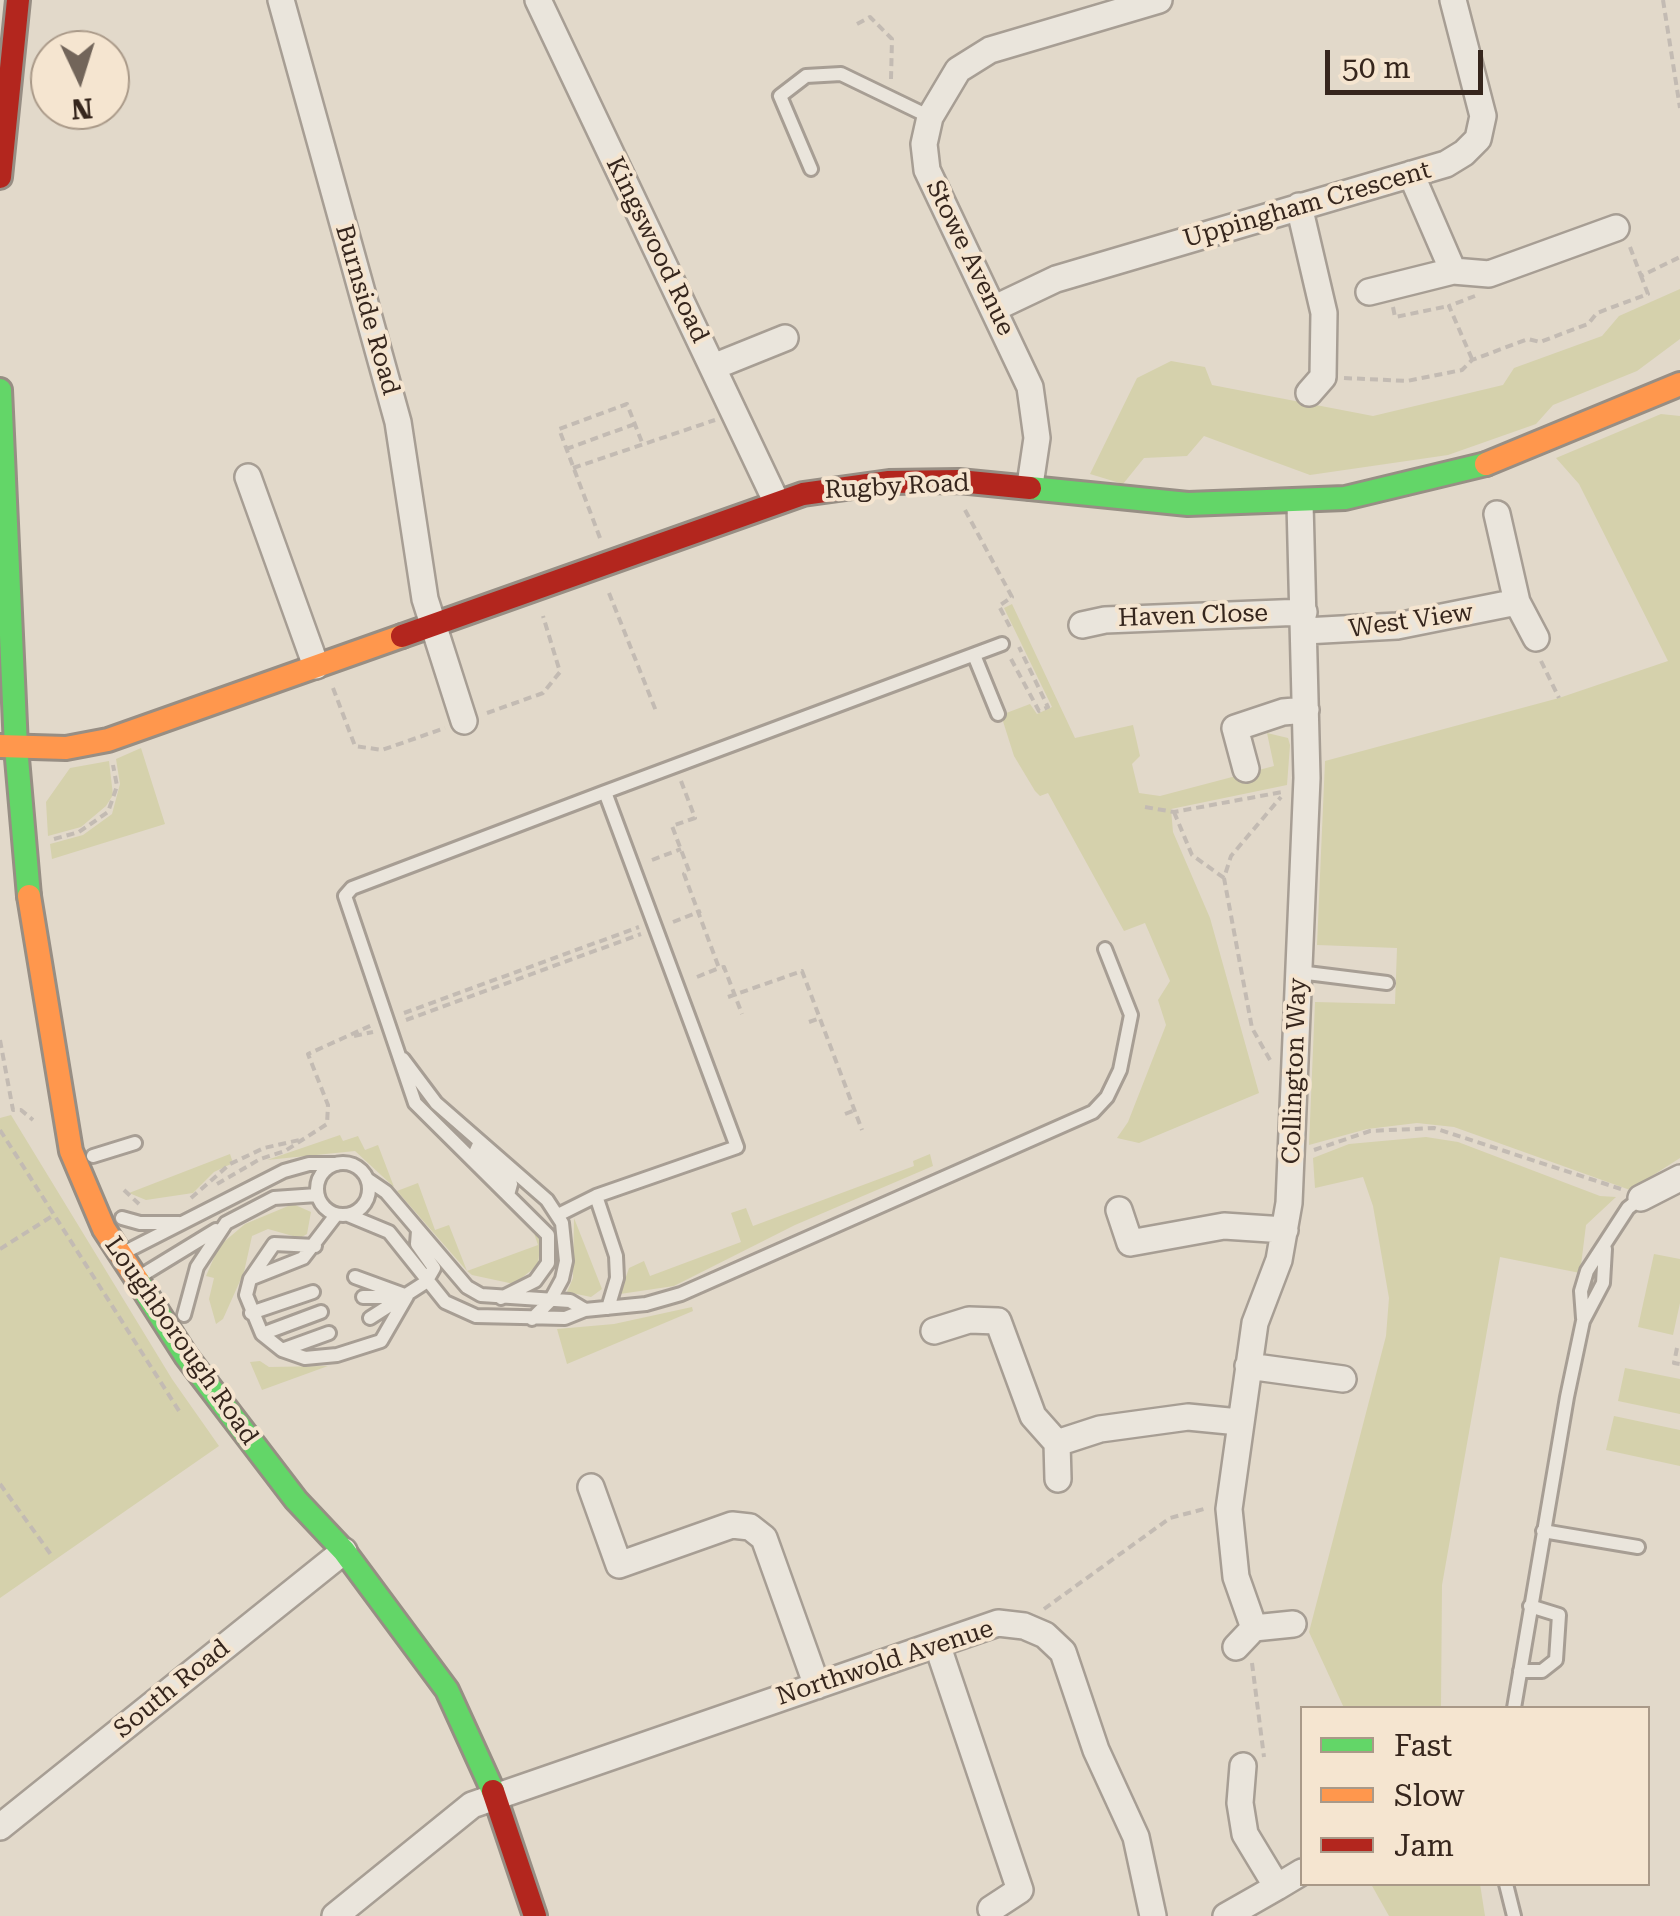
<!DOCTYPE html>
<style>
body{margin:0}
#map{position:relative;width:1680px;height:1916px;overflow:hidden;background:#e2d9ca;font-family:"Roboto Serif",serif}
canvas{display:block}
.legend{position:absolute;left:1300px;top:1706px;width:350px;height:180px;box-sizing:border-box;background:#f5e5d0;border:2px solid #a99988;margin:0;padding:12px 18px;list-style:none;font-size:30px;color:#36261d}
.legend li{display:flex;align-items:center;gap:20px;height:50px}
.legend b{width:50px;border:2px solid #a99988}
.north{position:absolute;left:30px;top:30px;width:100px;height:100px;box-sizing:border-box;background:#f5e5d0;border:2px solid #a99988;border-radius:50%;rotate:176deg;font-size:28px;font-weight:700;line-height:40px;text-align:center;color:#36261d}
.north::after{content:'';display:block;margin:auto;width:35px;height:45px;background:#72655a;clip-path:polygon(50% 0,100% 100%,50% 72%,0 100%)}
.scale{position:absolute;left:1325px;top:50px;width:158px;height:45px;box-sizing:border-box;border:5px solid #36261d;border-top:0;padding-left:12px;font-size:30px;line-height:35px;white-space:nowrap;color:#36261d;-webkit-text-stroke:8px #f5e5d0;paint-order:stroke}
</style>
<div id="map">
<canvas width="1680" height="1916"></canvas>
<ul class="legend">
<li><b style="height:12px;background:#63d668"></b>Fast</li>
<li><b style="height:12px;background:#ff974d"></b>Slow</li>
<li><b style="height:12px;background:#b3261e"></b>Jam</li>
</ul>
<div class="north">N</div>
<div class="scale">50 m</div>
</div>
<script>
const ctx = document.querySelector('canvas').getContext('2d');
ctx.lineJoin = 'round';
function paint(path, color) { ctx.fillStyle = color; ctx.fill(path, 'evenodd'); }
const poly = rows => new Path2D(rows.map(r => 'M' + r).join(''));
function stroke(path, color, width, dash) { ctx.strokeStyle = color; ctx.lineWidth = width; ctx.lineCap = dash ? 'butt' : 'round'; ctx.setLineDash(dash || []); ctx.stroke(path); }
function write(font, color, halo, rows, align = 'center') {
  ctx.font = font + ' "Roboto Serif",serif'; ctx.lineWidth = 8; ctx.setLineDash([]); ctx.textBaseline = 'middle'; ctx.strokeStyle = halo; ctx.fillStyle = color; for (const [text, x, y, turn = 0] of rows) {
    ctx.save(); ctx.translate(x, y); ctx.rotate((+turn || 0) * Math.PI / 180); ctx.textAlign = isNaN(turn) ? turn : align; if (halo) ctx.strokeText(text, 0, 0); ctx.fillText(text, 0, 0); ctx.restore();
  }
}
paint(poly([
 [1680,289,1680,339,1637,371,1553,405,1536,424,1448,455,1310,475,1204,436,1187,456,1144,458,1123,484,1090,474,1137,378,1171,361,1205,367,1212,385,1373,416,1503,385,1514,368,1602,336,1619,316],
 [1661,414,1680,416,1680,1158,1630,1190,1454,1127,1417,1123,1367,1129,1309,1145,1315,1002,1395,1004,1397,948,1317,945,1325,761,1559,698,1668,661,1579,484,1556,458],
 [1012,604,1075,738,1133,725,1140,756,1132,764,1139,793,1160,796,1274,766,1267,733,1288,738,1290,745,1287,785,1171,809,1173,832,1210,918,1259,1093,1139,1143,1117,1138,1128,1122,1166,1025,1158,1000,1170,981,1145,923,1124,931,1048,793,1040,796,1035,791,1014,756,1001,715,1030,704,1037,714,1052,707,1004,608],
 [141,748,165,824,52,859,50,844,83,835,112,814,120,784,116,759],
 [109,761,113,795,106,806,81,827,48,836,46,802,70,768],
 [11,1115,172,1379,219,1446,0,1598,0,1118],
 [340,1135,343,1141,358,1136,365,1150,378,1145,394,1187,355,1151,267,1160],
 [1426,1137,1458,1142,1600,1196,1616,1197,1586,1225,1580,1273,1500,1257,1442,1585,1441,1708,1344,1708,1309,1632,1386,1336,1389,1298,1373,1206,1363,1177,1315,1188,1313,1158,1349,1144],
 [230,1154,233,1163,214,1172,193,1193,146,1200,129,1193],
 [930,1154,933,1166,795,1225,674,1286,620,1294,629,1268,644,1261,650,1276,741,1242,731,1213,746,1208,753,1226,914,1166,913,1161],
 [418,1183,435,1230,449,1225,467,1271,538,1245,533,1230,541,1236,538,1265,514,1284,472,1275,467,1271,397,1191],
 [293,1204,311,1212,307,1234,300,1238,268,1229,252,1236,244,1272,223,1319,216,1324,209,1299,214,1278,206,1276,219,1246,245,1224],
 [574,1218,602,1289,591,1297,567,1292,573,1278],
 [1654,1254,1680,1259,1680,1303,1673,1335,1638,1327],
 [692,1307,693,1311,567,1364,557,1329,614,1324],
 [260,1361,269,1367,328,1366,262,1390,250,1362],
 [1625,1368,1680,1379,1680,1414,1618,1401],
 [1614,1416,1680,1430,1680,1466,1606,1450],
 [1371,1884,1480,1884,1485,1916,1389,1916]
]), '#d5d1ac');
const lane = poly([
 [811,169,780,96,806,76,841,74,930,117],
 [974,655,998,714],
 [605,792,1002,644],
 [1299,972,1387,983],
 [403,1059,436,1103,547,1200,562,1223,566,1261,562,1279,550,1301,532,1319],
 [480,1142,475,1153,511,1184,508,1195],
 [93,1156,135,1143],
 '317 1189a26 26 0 1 1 52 0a26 26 0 1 1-52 0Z',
 [367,1179,386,1192,467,1287,481,1295,570,1301,585,1310],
 [596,1196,616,1256,617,1278,608,1308],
 [336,1215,303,1258,250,1279,246,1295,262,1334,282,1350,305,1358,337,1355,381,1341,407,1296],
 [348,1215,389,1232,445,1302,476,1316,565,1318,585,1310,646,1304,681,1294,1093,1112,1107,1097,1120,1070,1131,1015,1105,949],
 [122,1218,140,1223,179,1223],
 [125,1252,284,1171,309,1164,337,1164],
 [139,1277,216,1230],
 [355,1277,407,1296],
 [250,1279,274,1244,315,1246],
 [363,1297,400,1297],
 [501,1298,535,1281,548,1263,548,1235,415,1103,345,896,352,888,605,792,737,1147,596,1196,558,1215],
 [251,1313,313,1292],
 [184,1315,197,1267,226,1223,274,1198,317,1195],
 [370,1318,426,1282,434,1268,417,1244,418,1231],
 [1583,1318,1581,1291,1587,1271,1628,1208,1641,1198],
 [262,1334,321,1312],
 [282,1350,329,1333],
 [1543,1531,1638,1547],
 [1520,1671,1542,1671,1556,1660,1559,1615,1530,1606],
 [1514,1708,1567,1397,1583,1321,1603,1283,1605,1249],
 [1506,1884,1514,1916]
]);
const street = poly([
 [281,0,398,422,425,599,464,721],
 [538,0,776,501],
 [1299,206,1324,313,1323,377,1309,393],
 [1453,271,1489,274,1616,228],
 [1369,292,1453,271,1411,174],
 [995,308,1056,279,1446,164,1464,153,1478,139,1483,116,1453,0],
 [713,367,785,338],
 [248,477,316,666],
 [1030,485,1037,438,1030,387,927,170,924,144,930,117,958,70,990,50,1159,0],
 [1517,602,1536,638],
 [1082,625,1105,620,1304,612],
 [1305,631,1397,626,1517,602,1497,514],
 [1246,769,1235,728,1283,712,1306,710],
 [1641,1198,1680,1178],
 [1119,1210,1130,1243,1224,1226,1285,1230],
 [934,1331,969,1320,998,1321,1033,1416,1057,1443,1100,1429,1188,1417,1239,1422],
 [1248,1366,1343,1379],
 [1057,1443,1058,1479],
 [591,1487,619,1565,732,1525,750,1527,764,1538,817,1686],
 [1254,1628,1236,1577,1229,1509,1255,1323,1279,1260,1289,1203,1307,778,1300,503],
 [937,1644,1020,1890,991,1909],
 [1236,1647,1254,1628,1293,1624],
 [0,1827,344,1551],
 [1277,1887,1302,1872],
 [335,1916,472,1805,998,1623,1024,1626,1045,1635,1063,1652,1096,1750,1136,1837,1153,1916],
 [1226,1916,1277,1887,1245,1834,1240,1803,1243,1766]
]);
const fast = poly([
 [0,390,16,747,29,896],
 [1030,488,1188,504,1345,498,1486,464],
 [138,1281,186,1356,296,1500,344,1551,447,1690,493,1791]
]);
const slow = poly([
 [1486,464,1680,384],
 [0,746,66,748,108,740,402,636],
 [29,896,71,1151,104,1229,138,1281]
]);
const jam = poly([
 [0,177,18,0],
 [402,636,803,494,889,482,959,481,1030,488],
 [493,1791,535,1916]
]);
stroke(lane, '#a79e94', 18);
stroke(street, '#a79e94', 30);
stroke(fast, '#978e84', 28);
stroke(slow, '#978e84', 28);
stroke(jam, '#978e84', 28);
stroke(poly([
 [1663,0,1680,108],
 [857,24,870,17,892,39,891,79],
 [1630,247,1641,276,1680,257],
 [1393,307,1395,317,1449,306],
 [1472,359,1449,306,1475,296],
 [1344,378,1407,381,1462,370,1472,360,1528,339,1540,342,1588,324,1597,313,1648,294,1641,276],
 [566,449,635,424],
 [573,468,715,420],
 [965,510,1012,597,999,606,1011,629],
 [600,538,559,429,627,404,643,445],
 [609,593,656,711],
 [1011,659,1039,711,1048,707,1019,647],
 [1541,661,1559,698],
 [333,688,355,746,382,750,445,728],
 [487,713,543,693,560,672,543,616],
 [681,781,695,818,672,826,689,871,684,874,719,968,724,967,742,1014],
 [1145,807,1174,812,1282,792],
 [1174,812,1192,855,1224,878],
 [54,839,79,832,108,812,117,786,113,765],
 [652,860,681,849],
 [673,922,701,911],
 [697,977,719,968],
 [728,997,802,971,862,1130],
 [404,1013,639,927],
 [406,1020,641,934],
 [809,1022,820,1018],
 [354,1036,373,1032],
 [0,1040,13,1110,21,1110,33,1120],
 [1270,1060,1252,1028,1224,878,1231,856,1281,797],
 [845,1114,855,1110],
 [0,1130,181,1414],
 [1314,1150,1370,1131,1434,1128,1621,1189],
 [217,1184,260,1159,285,1151,327,1124,328,1105,308,1054,372,1025],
 [124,1190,139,1204],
 [191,1198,230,1164,264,1148,304,1139],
 [0,1249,54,1215],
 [1677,1348,1674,1363,1680,1364],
 [0,1484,52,1556],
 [1044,1609,1170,1518,1204,1509],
 [1252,1663,1264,1757]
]), '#c3bbb3', 4, [8, 5]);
stroke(lane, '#eae5dc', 12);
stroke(street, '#eae5dc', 25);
stroke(fast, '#63d668', 22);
stroke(slow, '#ff974d', 22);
stroke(jam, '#b3261e', 22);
write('25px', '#36261d', '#f5e5d0', [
 ["Uppingham Crescent",1307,205,-16],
 ["Kingswood Road",657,250,64],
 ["Stowe Avenue",970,258,64],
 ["Burnside Road",367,310,74],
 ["Rugby Road",897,487,-3],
 ["Haven Close",1193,616,-2],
 ["West View",1411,621,-8],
 ["Collington Way",1295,1071,-88],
 ["Loughborough Road",181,1341,55],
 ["Northwold Avenue",885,1663,-18],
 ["South Road",172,1689,-39]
]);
</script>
